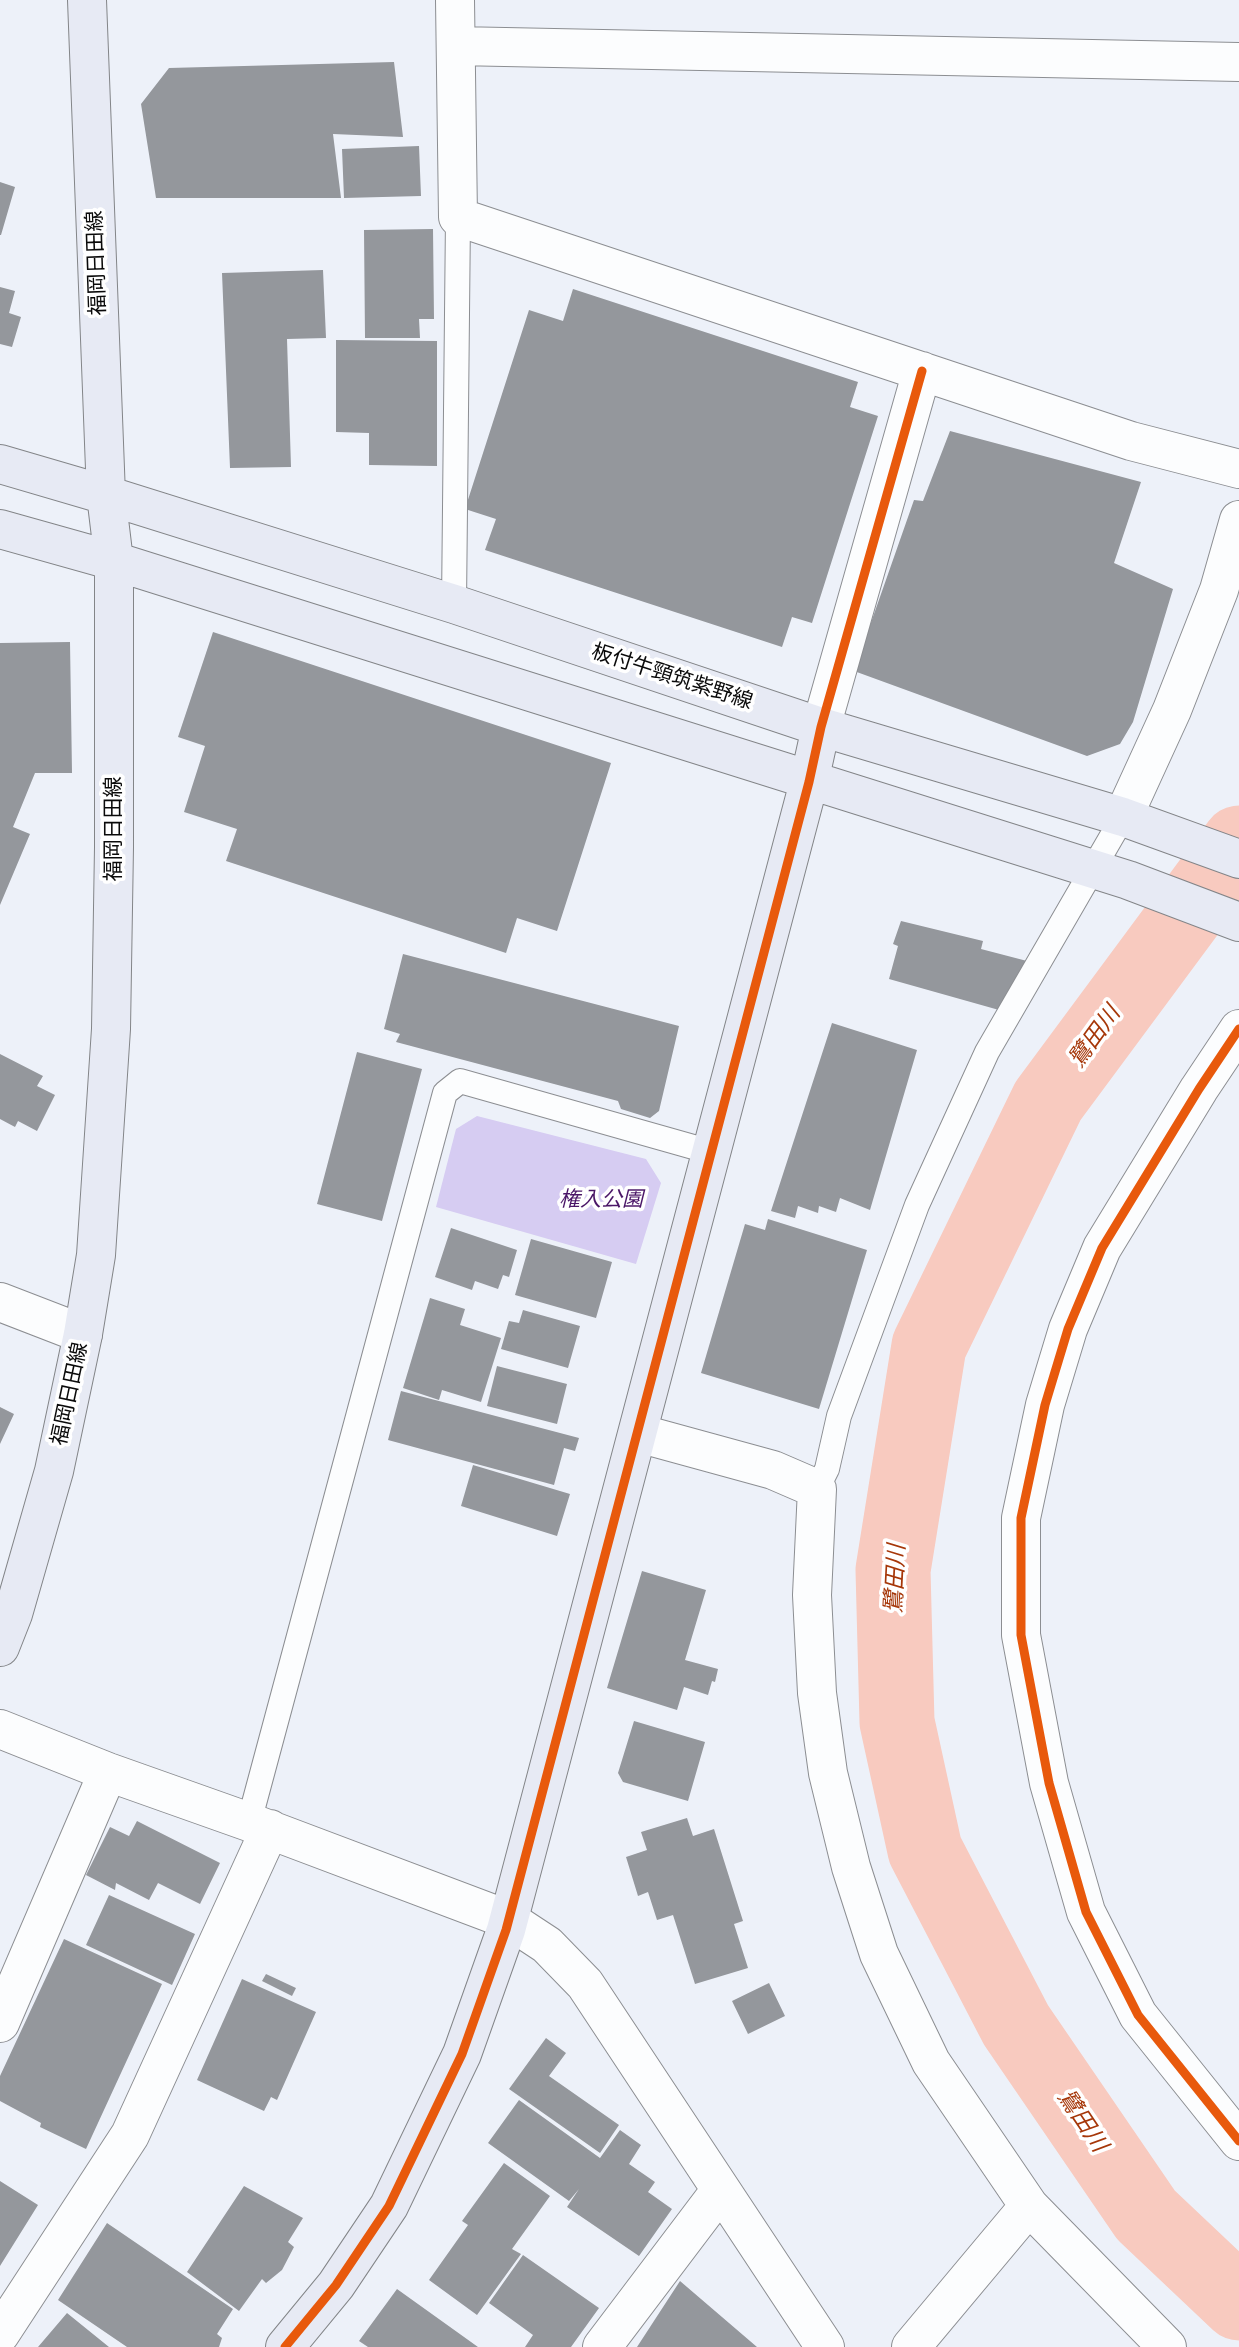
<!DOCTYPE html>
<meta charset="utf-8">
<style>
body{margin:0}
canvas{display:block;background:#edf1f9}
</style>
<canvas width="1239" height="2347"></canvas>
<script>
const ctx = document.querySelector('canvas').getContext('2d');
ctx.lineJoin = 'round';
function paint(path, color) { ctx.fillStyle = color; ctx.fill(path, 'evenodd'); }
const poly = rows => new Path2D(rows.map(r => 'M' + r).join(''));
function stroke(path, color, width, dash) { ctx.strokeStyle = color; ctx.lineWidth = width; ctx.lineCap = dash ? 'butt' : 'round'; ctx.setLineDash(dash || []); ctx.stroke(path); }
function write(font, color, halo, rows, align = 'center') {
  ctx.font = font + ' "PT Serif","Noto Sans JP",serif'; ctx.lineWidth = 7; ctx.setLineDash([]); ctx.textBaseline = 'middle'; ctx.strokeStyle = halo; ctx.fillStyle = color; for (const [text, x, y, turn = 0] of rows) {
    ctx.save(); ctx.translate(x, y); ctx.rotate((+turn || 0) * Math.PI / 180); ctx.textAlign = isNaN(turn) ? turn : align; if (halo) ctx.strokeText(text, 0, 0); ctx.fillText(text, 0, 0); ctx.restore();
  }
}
paint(poly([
 [477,1116,646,1159,661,1183,636,1264,436,1207,456,1129]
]), '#d6ccf2');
stroke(poly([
 [1239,843,1048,1101,929,1346,893,1570,897,1722,925,1850,1016,2025,1146,2215,1239,2303]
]), '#f8cabf', 75);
paint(poly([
 [394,62,403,137,333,134,341,198,156,198,141,104,169,68],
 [419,146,421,196,344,198,342,149],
 [0,182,15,187,1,235,0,235],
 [433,229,434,319,419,319,420,338,365,338,364,230],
 [323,270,326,338,287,339,291,467,230,468,222,273],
 [0,287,15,291,9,313,21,317,12,347,0,344],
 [573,289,858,382,850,407,878,416,812,623,792,617,782,647,485,550,496,519,465,509,529,310,563,321],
 [336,340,437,341,437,466,369,465,369,433,336,432],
 [950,431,1141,482,1114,563,1173,589,1133,722,1120,744,1087,756,854,671,914,500,923,501],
 [213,632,611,763,557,931,517,918,506,953,226,861,237,829,184,812,205,746,178,737],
 [70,642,72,773,35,773,13,827,30,834,0,905,0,643],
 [901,921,983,941,981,949,1027,961,999,1010,889,979,898,946,893,944],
 [403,954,679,1026,659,1111,650,1118,621,1109,618,1101,396,1042,400,1034,384,1029],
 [832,1023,917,1050,870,1210,840,1198,836,1212,819,1206,818,1213,798,1206,795,1218,771,1211],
 [357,1052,422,1069,382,1221,317,1204],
 [0,1054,43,1076,37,1086,55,1095,37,1131,18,1121,15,1127,0,1119],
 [768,1219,867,1250,819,1409,701,1373,745,1224,765,1230],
 [451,1228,517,1250,509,1277,503,1275,498,1289,475,1281,472,1290,435,1277],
 [531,1239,612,1262,596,1318,515,1295],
 [430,1298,465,1309,460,1325,501,1338,481,1402,442,1390,439,1400,403,1388],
 [523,1310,580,1326,568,1368,501,1349,509,1321,519,1323],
 [497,1366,567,1384,557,1424,487,1406],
 [401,1391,579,1438,575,1451,564,1448,554,1485,388,1440],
 [0,1407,14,1414,0,1444],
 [473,1465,570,1494,557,1536,461,1506],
 [642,1571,706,1590,685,1660,718,1669,715,1682,712,1681,708,1695,684,1687,677,1710,607,1688],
 [634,1721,705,1742,688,1801,623,1782,618,1773],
 [687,1818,693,1836,714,1829,743,1921,734,1924,748,1968,695,1984,673,1915,657,1920,648,1892,638,1896,626,1857,647,1850,641,1832],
 [137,1821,220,1863,200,1904,158,1883,149,1900,116,1883,115,1890,86,1875,110,1827,129,1836],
 [109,1895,195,1934,172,1985,86,1945],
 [64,1939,162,1984,86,2149,40,2127,41,2123,0,2101,0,2076],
 [266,1974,296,1988,292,1996,262,1981],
 [242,1979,316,2012,277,2100,271,2097,264,2111,197,2080],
 [769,1983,785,2016,748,2034,732,2001],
 [546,2038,566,2053,549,2076,619,2125,600,2153,509,2089],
 [519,2100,600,2158,620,2130,641,2145,629,2164,655,2182,648,2192,672,2209,639,2256,567,2207,579,2189,569,2201,488,2143],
 [504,2163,550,2196,512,2249,521,2254,477,2315,429,2280,468,2225,462,2221],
 [0,2181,38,2205,0,2266],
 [244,2186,303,2218,288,2242,294,2247,282,2270,266,2283,262,2279,239,2311,187,2272],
 [107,2223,233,2309,217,2334,222,2338,219,2347,127,2347,58,2300],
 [523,2255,599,2308,571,2347,525,2347,533,2335,489,2303],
 [680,2281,757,2347,637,2347],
 [397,2289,478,2347,368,2347,359,2341],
 [67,2313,109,2347,38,2347]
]), '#94979c');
const lane = poly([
 [454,604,458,217],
 [817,1489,827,1469,839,1416,917,1205,987,1052,1123,817],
 [249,1822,445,1093,460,1081,711,1152]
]);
const street = poly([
 [455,0,458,217,1131,441,1239,469],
 [456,46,1239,62],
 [821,727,922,371],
 [1123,817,1172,710,1219,590,1239,520],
 [1239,1029,1199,1089,1102,1248,1068,1329,1045,1405,1021,1518,1021,1635,1049,1783,1086,1912,1138,2015,1239,2141],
 [0,1302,83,1334],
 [638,1433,773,1470,817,1489,812,1595,817,1693,828,1773,851,1867,879,1954,931,2062,1029,2206,1167,2347],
 [0,1729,108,1772,249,1822,509,1920,547,1945,585,1984,825,2347],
 [0,2023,108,1772],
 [0,2334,130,2135,270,1829],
 [602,2347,720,2191],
 [911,2347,1029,2206]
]);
const secondary = poly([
 [0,464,106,495,454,604,821,727,1123,817,1239,859],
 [0,529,114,561,1128,880,1239,922],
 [0,1647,13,1614,54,1471,83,1334,96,1255,111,1029,114,847,114,561,106,495,87,0],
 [285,2347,336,2285,389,2206,462,2054,506,1930,809,782,821,727]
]);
stroke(lane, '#8c8e92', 26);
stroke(street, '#8c8e92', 40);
stroke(secondary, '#838588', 40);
stroke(lane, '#fcfdfe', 24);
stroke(street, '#fcfdfe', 38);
stroke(secondary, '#e7eaf4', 38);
stroke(poly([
 [1239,1029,1199,1089,1102,1248,1068,1329,1045,1405,1021,1518,1021,1635,1049,1783,1086,1912,1138,2015,1239,2141],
 [285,2347,336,2285,389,2206,462,2054,506,1930,809,782,821,727,922,371]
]), '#e8590c', 9);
write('21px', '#0a0a0a', '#fff', [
 ["福岡日田線",97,263,-92],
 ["板付牛頸筑紫野線",672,677,18],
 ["福岡日田線",114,829,-90],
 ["福岡日田線",70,1394,-78]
]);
write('italic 21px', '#4a1667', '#fff', [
 ["権入公園",601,1200]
]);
write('italic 23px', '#a63709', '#fff', [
 ["鷺田川",1095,1037,-54],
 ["鷺田川",896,1579,-87],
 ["鷺田川",1082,2121,56]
]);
</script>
